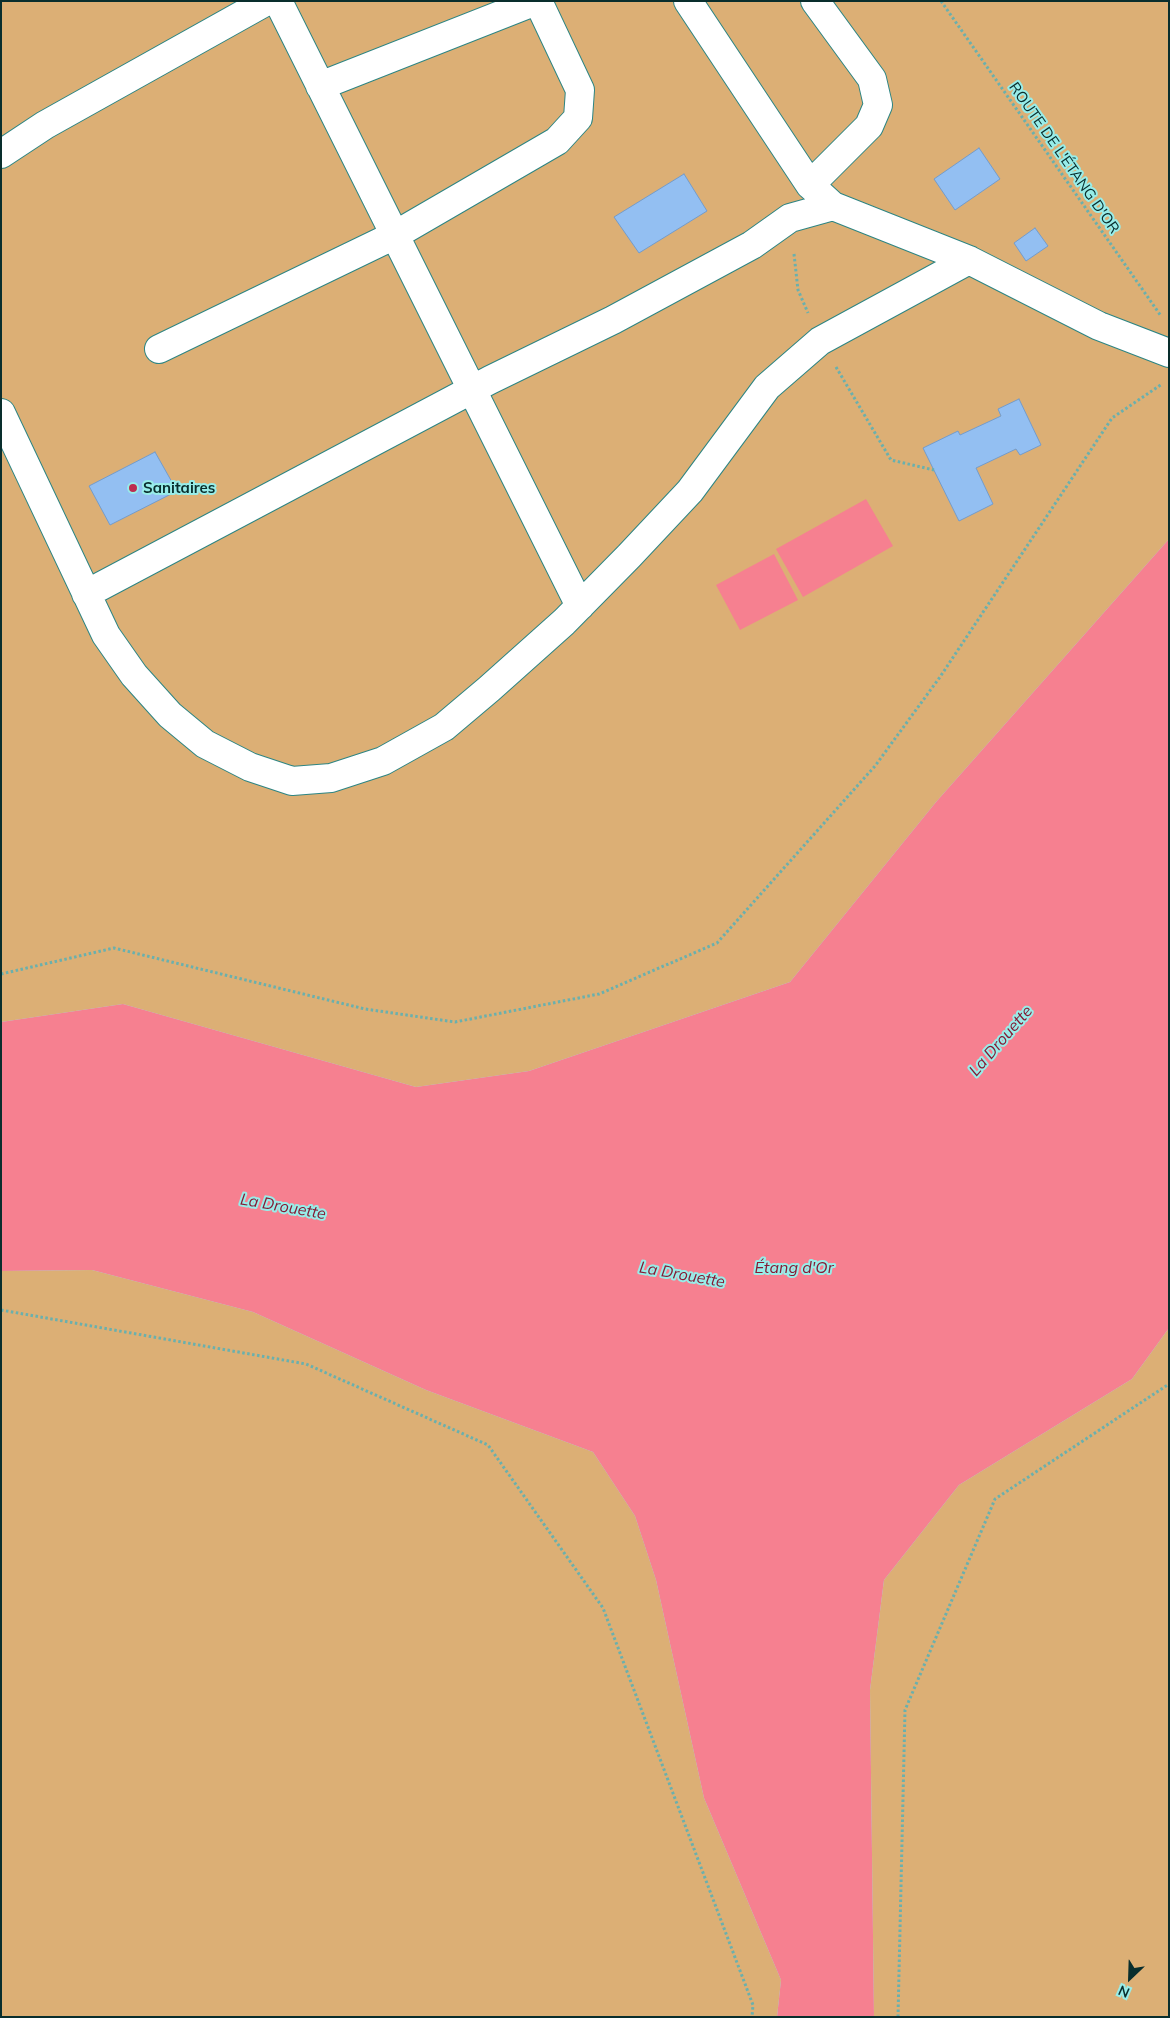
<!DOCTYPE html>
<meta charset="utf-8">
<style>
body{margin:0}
#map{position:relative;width:1170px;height:2018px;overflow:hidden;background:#98ede9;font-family:Mulish,sans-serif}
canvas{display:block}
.frame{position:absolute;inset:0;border:2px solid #092e2d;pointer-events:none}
.north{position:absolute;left:1105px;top:1953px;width:50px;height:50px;-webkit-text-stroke:4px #98ede9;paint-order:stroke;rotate:204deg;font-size:14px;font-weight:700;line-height:20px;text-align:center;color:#092e2d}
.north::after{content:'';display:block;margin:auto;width:18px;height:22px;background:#092e2d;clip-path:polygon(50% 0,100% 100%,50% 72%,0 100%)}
</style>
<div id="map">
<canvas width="1170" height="2018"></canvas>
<div class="frame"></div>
<div class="north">N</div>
</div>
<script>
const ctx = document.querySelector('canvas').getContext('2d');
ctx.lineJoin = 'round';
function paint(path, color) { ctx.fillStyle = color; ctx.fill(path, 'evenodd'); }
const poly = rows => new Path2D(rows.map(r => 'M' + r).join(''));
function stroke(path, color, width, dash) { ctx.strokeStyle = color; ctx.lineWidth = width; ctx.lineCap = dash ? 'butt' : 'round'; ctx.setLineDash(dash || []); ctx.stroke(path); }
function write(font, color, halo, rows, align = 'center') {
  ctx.font = font + ' Mulish,sans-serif'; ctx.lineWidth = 4; ctx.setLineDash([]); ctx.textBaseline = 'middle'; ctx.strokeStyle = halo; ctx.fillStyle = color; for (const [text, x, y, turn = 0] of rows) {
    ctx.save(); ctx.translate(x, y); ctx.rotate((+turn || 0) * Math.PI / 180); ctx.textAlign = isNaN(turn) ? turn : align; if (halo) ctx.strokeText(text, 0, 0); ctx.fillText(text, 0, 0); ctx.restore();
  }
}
paint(poly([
 [1,1,1169,1,1169,539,936,802,790,982,529,1071,416,1087,123,1004,1,1022],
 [92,1270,253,1312,426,1390,593,1452,635,1516,656,1580,704,1798,781,1980,777,2017,1,2017,1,1271],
 [1169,1328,1169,2017,874,2017,870,1690,884,1580,959,1485,1132,1379]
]), '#dcaf75');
paint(poly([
 [866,499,893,546,803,597,776,549],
 [1169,539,1169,1328,1132,1379,959,1485,884,1580,870,1690,874,2017,777,2017,781,1980,704,1798,656,1580,635,1516,593,1452,426,1390,253,1312,92,1270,1,1271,1,1022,123,1004,416,1087,529,1071,790,982,936,802],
 [774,554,798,600,740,630,716,585]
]), '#f68090');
const building = poly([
 [979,148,1000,179,955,210,934,179,979,148],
 [684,174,707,211,639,253,614,217,684,174],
 [1035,228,1048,246,1026,261,1014,243,1035,228],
 [1019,399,1041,445,1020,455,1016,449,976,468,993,504,959,521,923,448,958,431,960,435,1001,416,998,409,1019,399],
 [155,452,177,491,110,525,89,486,155,452]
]);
paint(building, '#93bff2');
stroke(building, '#749ccb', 1);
const minor = poly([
 [278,1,580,606],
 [688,1,810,185,833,206,969,260,1099,326,1169,353],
 [320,86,536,1],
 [1,154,45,125,267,1],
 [810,185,869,126,878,105,872,79,815,1],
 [159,349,395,235,557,141,578,118,580,90,538,1],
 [1,413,106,635,134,675,170,715,205,744,250,767,292,781,331,778,383,761,444,727,489,689,564,622,629,556,690,491,767,387,820,341,969,260],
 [86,594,490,380,613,320,752,245,790,218,833,206]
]);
stroke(minor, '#2d8583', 30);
stroke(poly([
 [941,1,1161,316],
 [794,254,798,290,808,313],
 [836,367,891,460,934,470],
 [1,974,114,948,365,1009,455,1022,599,994,717,943,875,766,940,677,1112,418,1162,384],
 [1,1310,306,1364,488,1445,603,1608,753,2005,752,2017],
 [898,2017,905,1710,995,1499,1169,1384]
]), '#6ab0ad', 3, [2.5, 2.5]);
stroke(minor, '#fff', 28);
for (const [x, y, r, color] of [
 [133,488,5,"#bd2d4f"]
]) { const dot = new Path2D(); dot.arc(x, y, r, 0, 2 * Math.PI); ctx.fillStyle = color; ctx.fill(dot); stroke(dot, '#98ede9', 2); }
write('15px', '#092e2d', '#98ede9', [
 ["ROUTE DE L'ÉTANG D'OR",1064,158,55]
]);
write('bold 15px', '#092e2d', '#98ede9', [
 ["Sanitaires",143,488]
], 'left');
write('italic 16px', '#841b34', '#98ede9', [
 ["La Drouette",1001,1041,-49],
 ["La Drouette",283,1207,10],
 ["Étang d'Or",794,1268],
 ["La Drouette",682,1275,10]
]);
</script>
